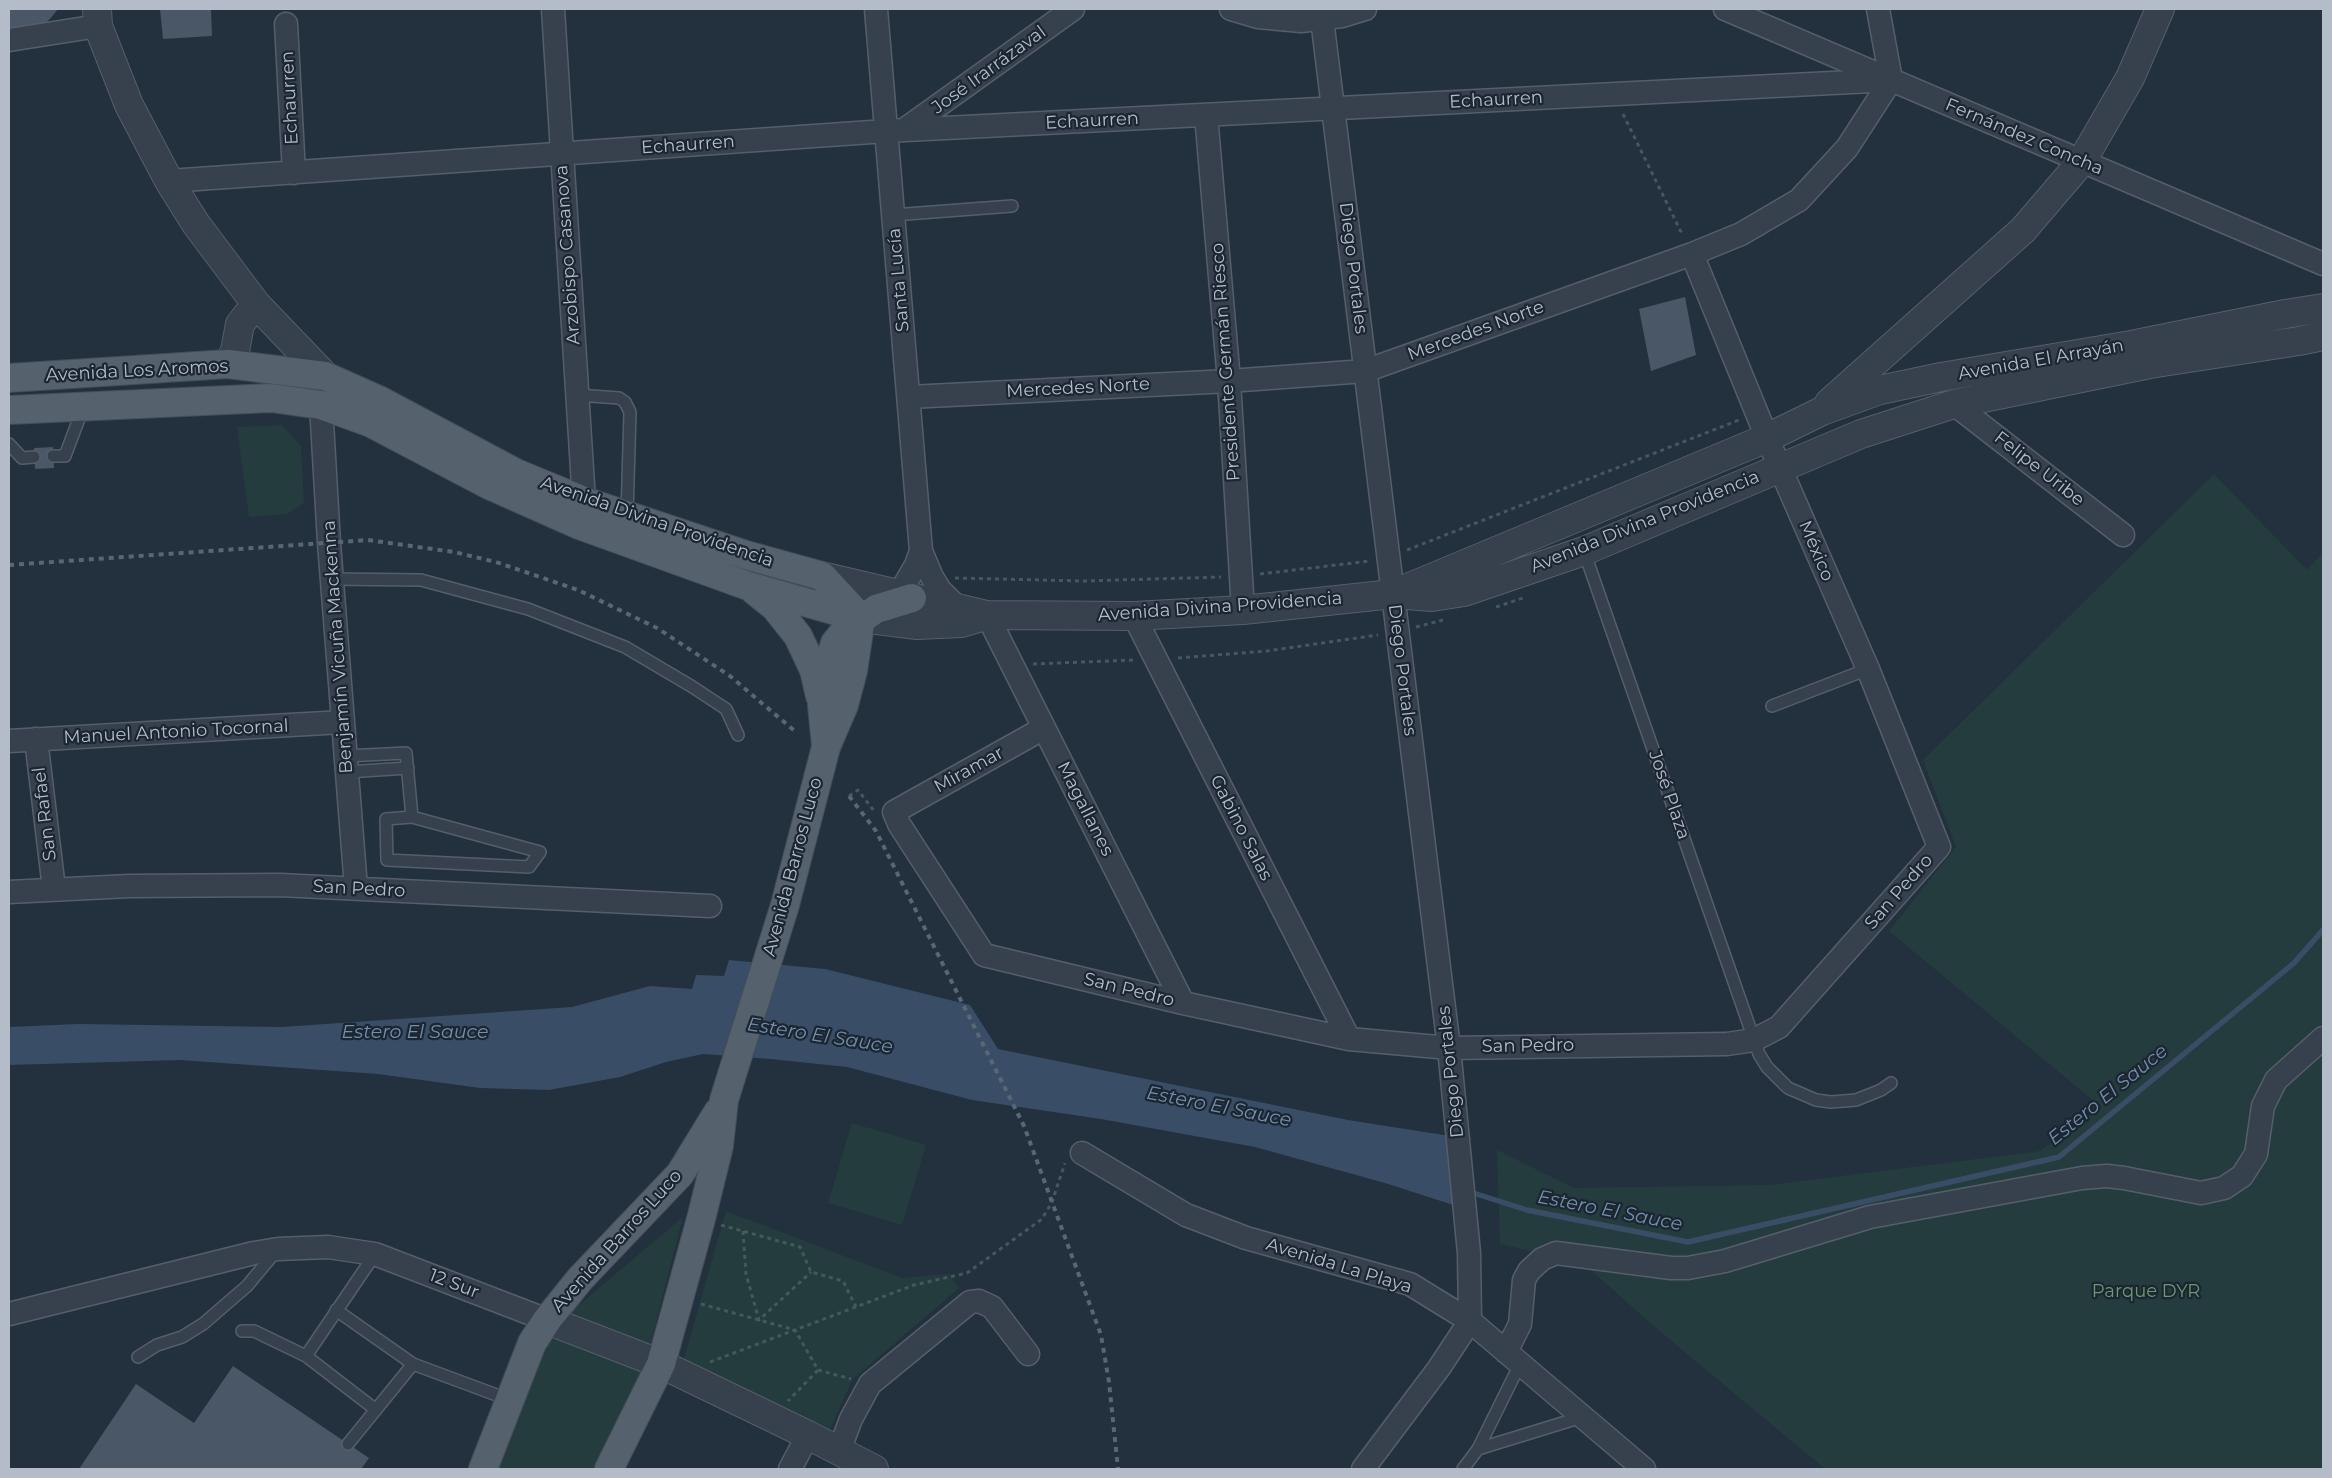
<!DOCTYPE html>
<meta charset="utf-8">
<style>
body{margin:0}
#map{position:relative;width:2332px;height:1478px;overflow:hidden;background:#23303d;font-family:Montserrat,sans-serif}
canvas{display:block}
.frame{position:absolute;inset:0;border:10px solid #b3bcc8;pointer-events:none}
</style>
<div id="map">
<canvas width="2332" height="1478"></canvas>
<div class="frame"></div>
</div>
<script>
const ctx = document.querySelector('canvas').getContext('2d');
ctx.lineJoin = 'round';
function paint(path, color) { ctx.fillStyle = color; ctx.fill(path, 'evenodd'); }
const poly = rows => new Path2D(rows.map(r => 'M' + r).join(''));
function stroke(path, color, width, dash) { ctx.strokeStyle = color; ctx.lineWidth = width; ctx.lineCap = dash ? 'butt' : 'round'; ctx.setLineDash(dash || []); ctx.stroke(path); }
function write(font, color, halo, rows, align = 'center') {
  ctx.font = font + ' Montserrat,sans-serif'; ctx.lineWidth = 4.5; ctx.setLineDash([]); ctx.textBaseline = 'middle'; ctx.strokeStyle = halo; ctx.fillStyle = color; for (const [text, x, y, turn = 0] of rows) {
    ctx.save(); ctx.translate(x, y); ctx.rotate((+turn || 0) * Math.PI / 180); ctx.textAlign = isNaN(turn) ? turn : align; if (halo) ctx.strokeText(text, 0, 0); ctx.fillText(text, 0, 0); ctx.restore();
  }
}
paint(poly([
 [282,425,301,446,304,503,287,514,249,517,237,427],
 [2214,474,2307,570,2323,552,2323,1469,1825,1469,1657,1329,1583,1263,1500,1244,1497,1150,1574,1188,1769,1185,2040,1151,2101,1107,1889,931,1956,847,1923,760],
 [852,1123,926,1145,902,1225,828,1203],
 [726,1211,902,1278,949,1274,959,1288,853,1379,830,1429,684,1359],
 [683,1217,644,1369,594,1469,496,1469,538,1360,567,1315]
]), '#253c3e');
paint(poly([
 [729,960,825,969,970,1005,998,1049,1348,1120,1463,1138,1472,1211,1385,1183,1255,1147,1101,1119,972,1100,847,1067,771,1059,703,1054,666,1062,620,1077,549,1090,480,1088,378,1074,180,1060,9,1065,9,1027,78,1024,282,1027,572,1007,650,986,692,989,696,975,724,976]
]), '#394e66');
stroke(poly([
 [1467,1191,1527,1210,1688,1242,2059,1157,2294,963,2323,930]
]), '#394e66', 5.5);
paint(poly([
 [9,9,58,9,49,20,41,26,9,30],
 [160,9,211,9,212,36,163,39],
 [1685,297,1696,355,1651,371,1639,309],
 [53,447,54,468,35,469,34,448],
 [233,1366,369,1458,361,1469,79,1469,136,1384,194,1423]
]), '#495766');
const service = poly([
 [893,215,1012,206],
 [577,395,619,398,625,402,630,412,627,516],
 [9,444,22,458,34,457],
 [53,456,65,456,83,408],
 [1584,551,1759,1054,1767,1067,1788,1088,1816,1100,1831,1102,1856,1100,1881,1090,1891,1083],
 [332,579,421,580,528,609,625,647,691,686,726,709,738,735],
 [1772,706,1868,669],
 [346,756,406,753,412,817,540,852,529,867,387,860,386,819,412,817],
 [347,772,408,768],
 [336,1310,413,1364],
 [242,1331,254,1331,306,1356,376,1410],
 [306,1356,375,1254],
 [138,1357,157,1345,182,1337,203,1324,247,1286,277,1250],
 [1520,1364,1478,1449,1582,1417],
 [348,1444,413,1364,510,1400],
 [1463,1469,1478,1449]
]);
const minor = poly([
 [553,9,584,501],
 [876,9,921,551,932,577,940,590,957,607],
 [1231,9,1258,17,1301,21,1342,16,1365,9],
 [1725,9,2323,264],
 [1322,19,1449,1048,1469,1253,1470,1321],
 [286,24,294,173],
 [9,40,98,26],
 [1206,115,1229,381,1243,610],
 [904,130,1073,9],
 [169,181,886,131,1891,80],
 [909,397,1229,381,1365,371,1692,254,1741,234,1799,200,1847,148,1891,80,1878,9],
 [1954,404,2123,535],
 [321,405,329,543,356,888],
 [898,596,916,565,921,551],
 [987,615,1183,1003],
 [1134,616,1349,1039],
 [1044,728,894,812,899,824,984,955,1183,1003,1349,1039,1449,1048,1727,1044,1754,1040,1779,1027,1939,847,1868,669,1767,438,1692,254],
 [36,739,54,889],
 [9,741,343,722],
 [9,892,129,886,280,885,710,906],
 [1082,1153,1186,1215,1246,1238,1410,1284,1470,1321,1644,1469],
 [9,1314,254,1253,278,1249,328,1247,375,1254,547,1320],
 [1506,1352,1520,1324,1524,1280,1529,1271,1542,1259,1556,1253,1671,1268,1688,1268,1725,1261,1870,1217,2082,1178,2107,1176,2124,1178,2201,1193,2224,1188,2242,1176,2256,1154,2263,1106,2276,1080,2323,1038],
 [839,1451,851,1419,870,1384,970,1302,979,1301,992,1307,1028,1354],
 [790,1469,808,1435],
 [1363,1469,1439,1368,1470,1321]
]);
const tertiary = poly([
 [97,9,98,26,129,105,169,181,196,224,256,304,325,376],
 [228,364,235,351,240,324,256,304],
 [1829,403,2023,230,2082,161,2130,78,2160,9],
 [822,576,987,615,1134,616,1243,610,1393,594,1432,597,1464,592,1584,551,1861,434,1954,404,2150,364,2299,341,2323,336],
 [1398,592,1767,438,1822,411,1880,390,1941,377,2131,345,2285,314,2323,308],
 [861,618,917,625,962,623,978,618],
 [547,1320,661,1364,808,1435,874,1469]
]);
const primary = poly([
 [9,378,228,364,325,376,381,401,516,473,584,501,746,555,822,576,861,618],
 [9,410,271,398,321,405,371,423,489,485,579,525,748,586,861,618],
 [755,591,775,607,798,636,814,670,820,696],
 [826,745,822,706,829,663,835,643,844,632,876,609,912,598],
 [483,1469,532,1343,547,1320,580,1279,680,1174,718,1112],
 [609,1469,661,1364,701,1219,719,1146,724,1100,785,905,826,747,844,705,853,671,861,618]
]);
stroke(service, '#555f6b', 14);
stroke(minor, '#555f6b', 25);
stroke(tertiary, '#555f6b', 30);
stroke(primary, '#434d59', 30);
stroke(poly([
 [1623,114,1683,236],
 [1407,550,1739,420],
 [1260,574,1370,561],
 [955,578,1084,581,1221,577],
 [1496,607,1523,598],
 [1416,627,1443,620],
 [1178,658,1267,651,1378,635],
 [1033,664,1134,660],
 [849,796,858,790,874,811],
 [721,1225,800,1247,811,1272,843,1281,856,1307],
 [743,1231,746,1274,759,1320,811,1272],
 [701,1304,795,1330,818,1370,788,1401],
 [710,1362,914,1285,967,1273,1042,1219,1052,1202,1065,1163],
 [818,1370,851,1379]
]), '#43595b', 3, [4, 4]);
stroke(service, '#37414d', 11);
stroke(minor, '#37414d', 22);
stroke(tertiary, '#37414d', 28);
stroke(primary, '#55616d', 28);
stroke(poly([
 [9,565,368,540,454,552,496,562,578,590,657,628,730,676,797,733],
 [849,796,876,831,1024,1126,1101,1335,1109,1382,1118,1469]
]), '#596674', 4, [5, 5]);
write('18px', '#b3bcc8', '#1c2632', [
 ["José Irarrázaval",989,70,-36],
 ["Echaurren",290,98,-93],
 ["Echaurren",1496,100,-3],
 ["Echaurren",1092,121,-3],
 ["Fernández Concha",2024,137,23],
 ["Echaurren",688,145,-4],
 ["Arzobispo Casanova",568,255,-94],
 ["Diego Portales",1353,268,83],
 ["Santa Lucía",899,280,-95],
 ["Mercedes Norte",1476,331,-20],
 ["Avenida El Arrayán",2041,360,-10],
 ["Presidente Germán Riesco",1226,362,-94],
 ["Avenida Los Aromos",137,371,-3],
 ["Mercedes Norte",1078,388,-3],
 ["Felipe Uribe",2039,469,38],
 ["Avenida Divina Providencia",657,522,19],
 ["Avenida Divina Providencia",1645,522,-22],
 ["México",1816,551,67],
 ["Avenida Divina Providencia",1220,607,-4],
 ["Benjamín Vicuña Mackenna",338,647,-94],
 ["Diego Portales",1402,670,83],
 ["Manuel Antonio Tocornal",176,732,-3],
 ["Miramar",969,770,-29],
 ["José Plaza",1669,795,71],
 ["Magallanes",1085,809,63],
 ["San Rafael",45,814,-97],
 ["Gabino Salas",1241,828,63],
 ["Avenida Barros Luco",793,867,-75],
 ["San Pedro",359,889,3],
 ["San Pedro",1899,892,-49],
 ["San Pedro",1129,990,14],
 ["San Pedro",1528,1046,-1],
 ["Diego Portales",1451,1072,-96],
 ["Avenida Barros Luco",617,1241,-48],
 ["Avenida La Playa",1339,1266,17],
 ["12 Sur",454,1284,21]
]);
write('18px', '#6a9972', '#1c2632', [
 ["Parque DYR",2146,1292]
]);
write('italic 19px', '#738fab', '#1c2632', [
 ["Estero El Sauce",415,1032],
 ["Estero El Sauce",820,1036,9],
 ["Estero El Sauce",2108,1095,-39],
 ["Estero El Sauce",1219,1107,11],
 ["Estero El Sauce",1610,1211,11]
]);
</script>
